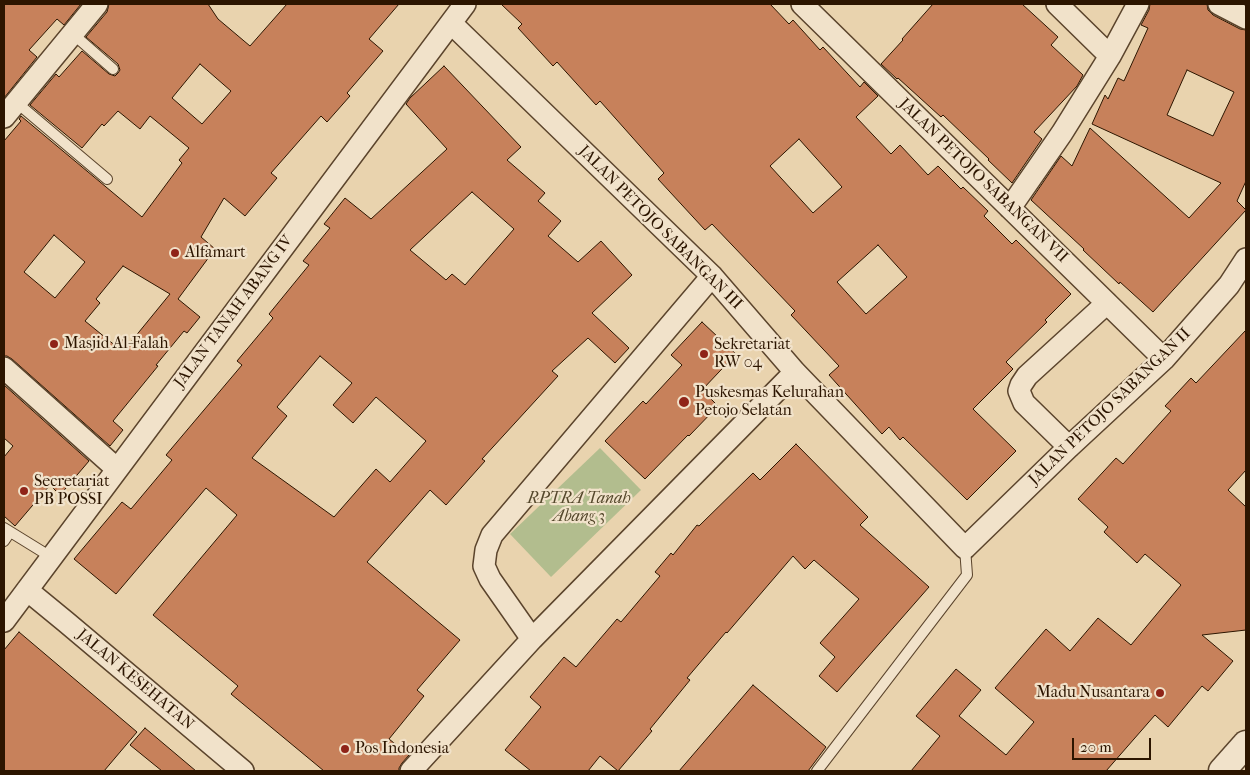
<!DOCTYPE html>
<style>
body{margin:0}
#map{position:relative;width:1250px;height:775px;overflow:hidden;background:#e9d3ae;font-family:"IM FELL French Canon",serif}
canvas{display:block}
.frame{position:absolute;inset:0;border:5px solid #2c1500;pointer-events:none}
.scale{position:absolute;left:1072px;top:738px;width:79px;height:22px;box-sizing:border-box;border:2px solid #2c1500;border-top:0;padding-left:6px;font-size:15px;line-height:18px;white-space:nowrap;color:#2c1500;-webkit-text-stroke:4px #f1e2ca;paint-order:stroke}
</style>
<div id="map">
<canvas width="1250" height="775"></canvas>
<div class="frame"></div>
<div class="scale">20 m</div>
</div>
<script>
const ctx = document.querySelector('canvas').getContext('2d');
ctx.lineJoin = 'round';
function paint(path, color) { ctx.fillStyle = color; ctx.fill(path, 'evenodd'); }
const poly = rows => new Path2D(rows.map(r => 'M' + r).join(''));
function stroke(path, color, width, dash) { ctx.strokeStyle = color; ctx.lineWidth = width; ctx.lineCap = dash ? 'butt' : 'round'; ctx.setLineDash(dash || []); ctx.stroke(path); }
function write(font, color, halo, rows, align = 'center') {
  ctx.font = font + ' "IM FELL French Canon",serif'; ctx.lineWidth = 4.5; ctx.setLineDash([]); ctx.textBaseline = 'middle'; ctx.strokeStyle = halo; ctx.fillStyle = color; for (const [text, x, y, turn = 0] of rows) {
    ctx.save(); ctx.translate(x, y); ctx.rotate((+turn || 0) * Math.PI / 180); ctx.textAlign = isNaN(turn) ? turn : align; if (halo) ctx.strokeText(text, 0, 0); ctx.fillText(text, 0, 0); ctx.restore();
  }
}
paint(poly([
 [600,448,641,490,551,577,510,534]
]), '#b2bd8e');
const building = poly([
 [4,4,81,4,64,25,57,19,29,50,37,57,4,98,4,4],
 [109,4,208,4,218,19,250,46,287,4,399,4,369,39,383,51,347,93,350,96,327,122,321,116,271,173,277,178,245,216,224,198,201,237,215,249,178,299,200,317,187,333,184,331,156,365,158,366,113,421,123,430,110,446,12,359,7,356,4,356,4,141,21,121,19,119,21,116,142,217,182,163,179,160,189,148,150,116,140,129,118,111,104,126,102,124,82,148,30,105,56,74,59,77,82,51,109,74,115,76,118,73,120,70,118,64,86,37,107,12,109,4],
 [200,64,231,91,202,124,172,98,200,64],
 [54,235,85,262,55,298,24,272,54,235],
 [123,266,170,294,130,343,124,338,117,347,85,321,100,303,96,299,123,266],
 [501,4,770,4,789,24,793,20,820,50,823,47,860,87,864,82,878,96,856,117,891,154,900,145,928,175,938,166,961,189,963,187,988,211,984,216,1012,244,1016,240,1071,294,1045,320,1047,322,1006,362,1013,369,973,409,1016,451,967,500,903,437,900,440,889,427,882,434,829,375,839,366,791,315,795,311,712,224,705,230,658,179,664,173,600,101,596,105,557,62,553,66,518,28,522,24,501,4],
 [799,139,842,187,813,213,770,166,799,139],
 [878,245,907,277,866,314,837,282,878,245],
 [933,4,1022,4,1058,37,1051,45,1083,75,1077,86,1034,132,1042,139,1012,183,988,160,989,159,943,115,941,117,898,78,897,79,881,64,903,40,902,39,933,4],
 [1150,4,1207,4,1208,10,1213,15,1240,29,1246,30,1246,181,1237,201,1246,210,1153,312,1120,282,1119,284,1083,250,1084,249,1031,200,1061,156,1072,166,1090,128,1189,218,1221,183,1092,124,1105,95,1108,99,1118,78,1124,81,1148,28,1141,25,1149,10,1150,4],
 [1187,70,1234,92,1213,136,1167,115,1187,70],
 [444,66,521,147,507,160,545,193,538,201,561,221,548,236,578,262,601,241,632,275,592,313,629,348,615,363,588,338,552,371,558,376,482,459,485,461,446,505,430,490,367,562,460,640,417,690,424,696,389,739,409,755,402,763,399,768,399,771,324,771,231,694,238,686,153,615,237,515,206,488,116,594,74,559,122,502,131,509,172,460,166,455,242,365,237,361,273,318,269,314,309,265,303,261,330,228,324,224,345,198,371,219,447,149,406,104,410,98,444,66],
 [472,192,514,229,465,285,452,274,446,280,410,250,472,192],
 [320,356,352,383,333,405,353,423,376,397,426,441,390,482,376,469,334,517,252,458,287,416,277,407,320,356],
 [702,322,736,354,702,390,718,406,689,436,688,435,645,479,605,441,643,401,646,404,682,365,671,355,702,322],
 [1246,330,1246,470,1228,490,1246,507,1246,630,1202,635,1233,661,1208,691,1202,686,1168,727,1155,715,1106,771,911,771,940,736,916,716,956,669,981,690,959,716,1006,755,1034,722,995,688,1046,629,1070,651,1098,618,1131,645,1181,585,1145,554,1137,563,1104,532,1108,527,1078,499,1116,458,1123,464,1171,411,1165,406,1191,378,1196,383,1246,330],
 [4,385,89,461,60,495,50,485,15,526,4,516,4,457,13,446,4,438,4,385],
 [796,444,868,517,860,525,929,587,837,692,819,676,835,657,820,643,859,599,814,560,805,569,793,556,727,633,726,632,687,678,690,680,650,729,652,731,618,771,600,756,588,771,531,771,505,750,541,707,530,697,564,657,576,667,617,619,621,622,660,576,655,572,671,553,673,555,697,525,699,526,753,473,760,480,796,444],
 [19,632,137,732,104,771,4,771,4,650,19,632],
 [753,685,826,747,808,771,679,771,753,685],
 [145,728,196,771,162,771,130,745,145,728]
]);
paint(building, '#c7815b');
stroke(building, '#2c1500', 1);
const service = poly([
 [73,34,113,69],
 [16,102,107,179],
 [4,528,51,557],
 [4,541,10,532],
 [817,771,967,575,965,548]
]);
const minor = poly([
 [802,4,1164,359],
 [1057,4,1110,56],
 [1219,4,1246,18],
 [451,23,712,276,795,372,965,548,1069,447,1164,359,1229,285,1246,259],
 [4,117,97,4],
 [1010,208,1062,133,1110,56,1138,4],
 [4,368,117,469],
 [1069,447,1024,403,1019,391,1021,385,1027,376,1107,303],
 [27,590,66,622,243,771],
 [4,621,465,4],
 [532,639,490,579,484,566,486,550,492,535,712,276],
 [411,771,532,639,795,372]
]);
const tertiary = poly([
 [1222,771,1246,744]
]);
stroke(service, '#5b442c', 12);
stroke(minor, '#5b442c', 24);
stroke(tertiary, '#5b442c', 29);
stroke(service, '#f1e2ca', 10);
stroke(minor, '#f1e2ca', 21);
stroke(tertiary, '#f1e2ca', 26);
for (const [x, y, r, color] of [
 [175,253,5,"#8f2418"],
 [54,344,5,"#8f2418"],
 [704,354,5,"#8f2418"],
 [684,402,6,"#8f2418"],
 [24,491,5,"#8f2418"],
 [1160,693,5,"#8f2418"],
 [345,749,5,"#8f2418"]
]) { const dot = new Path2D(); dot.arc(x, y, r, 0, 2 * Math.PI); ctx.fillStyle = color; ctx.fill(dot); stroke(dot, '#f1e2ca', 2); }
write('16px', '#2c1500', '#f1e2ca', [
 ["JALAN PETOJO SABANGAN VII",983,181,44],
 ["JALAN PETOJO SABANGAN III",660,228,45],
 ["JALAN TANAH ABANG IV",234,312,-53],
 ["JALAN PETOJO SABANGAN II",1110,407,-44],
 ["JALAN KESEHATAN",135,680,40]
]);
write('16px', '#2c1500', '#f1e2ca', [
 ["Alfamart",185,253],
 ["Masjid Al-Falah",64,344],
 ["Sekretariat",714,345],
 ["RW 04",714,363],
 ["Puskesmas Kelurahan",695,393],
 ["Petojo Selatan",695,411],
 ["Secretariat",34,482],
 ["PB POSSI",34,500],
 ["Madu Nusantara",1150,693,"right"],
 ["Pos Indonesia",355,749]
], 'left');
write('italic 16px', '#54472b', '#f1e2ca', [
 ["RPTRA Tanah",579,499],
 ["Abang 3",579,517]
]);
</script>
